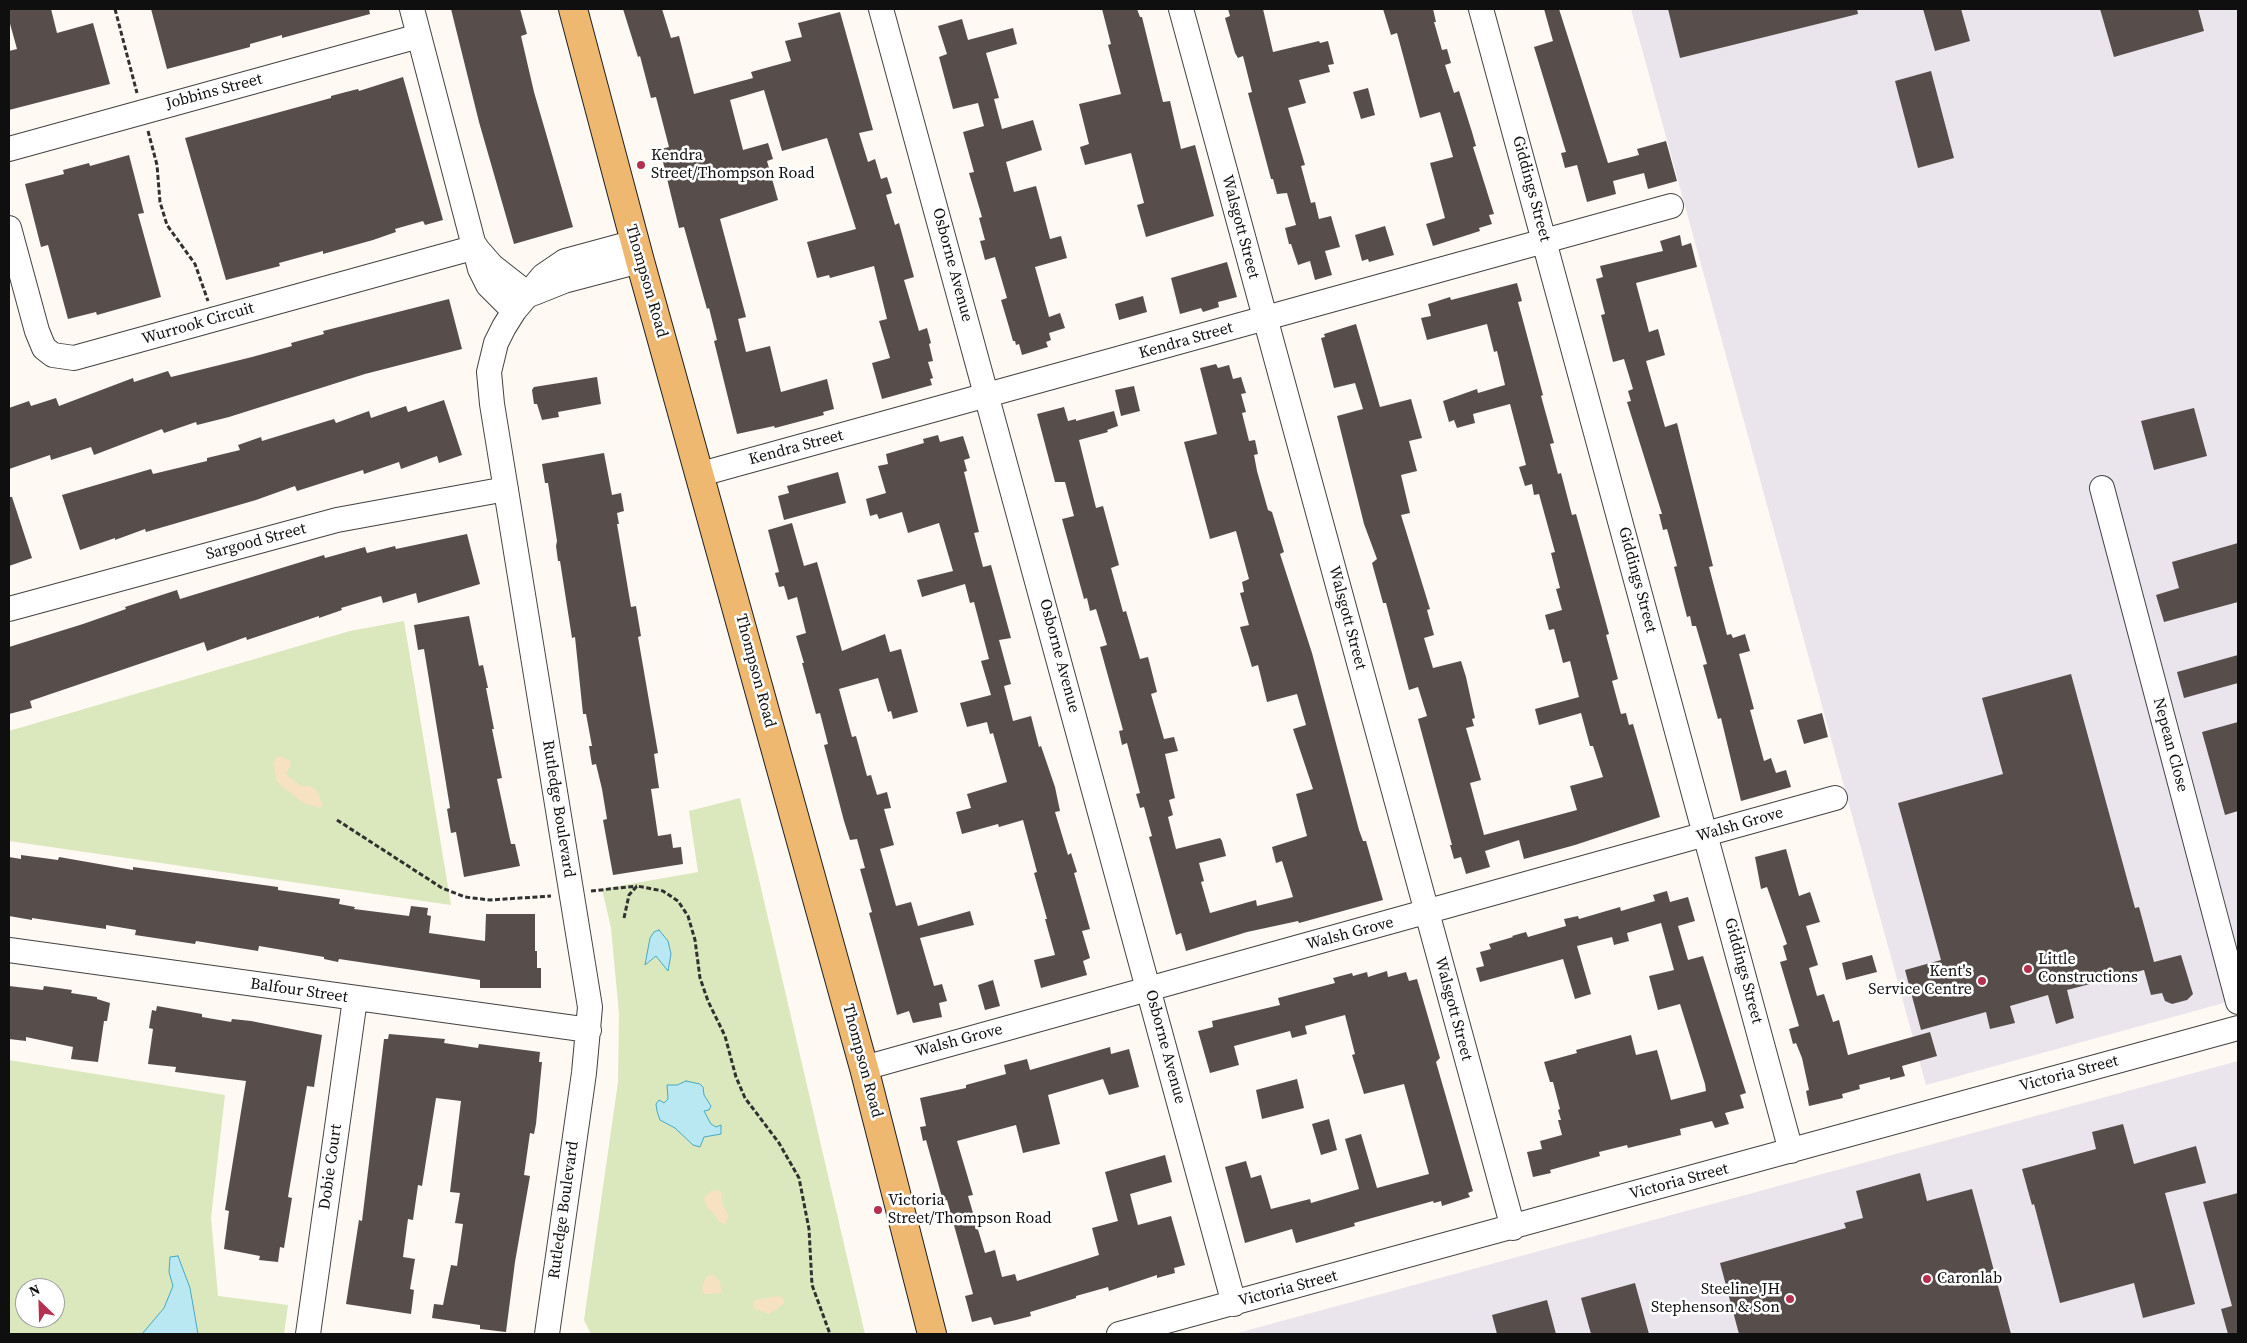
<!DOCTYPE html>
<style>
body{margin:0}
#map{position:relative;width:2247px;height:1343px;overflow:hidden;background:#fef9f2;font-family:"Source Serif 4",serif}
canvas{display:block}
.frame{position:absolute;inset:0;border:10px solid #0f0f0f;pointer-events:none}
.north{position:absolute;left:15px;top:1278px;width:50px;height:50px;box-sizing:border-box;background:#fff;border:1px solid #9f9f9f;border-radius:50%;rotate:336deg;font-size:14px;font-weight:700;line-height:20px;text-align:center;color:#0f0f0f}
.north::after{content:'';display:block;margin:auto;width:18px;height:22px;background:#b53050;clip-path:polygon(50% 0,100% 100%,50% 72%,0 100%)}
</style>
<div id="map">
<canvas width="2247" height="1343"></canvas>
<div class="frame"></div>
<div class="north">N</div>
</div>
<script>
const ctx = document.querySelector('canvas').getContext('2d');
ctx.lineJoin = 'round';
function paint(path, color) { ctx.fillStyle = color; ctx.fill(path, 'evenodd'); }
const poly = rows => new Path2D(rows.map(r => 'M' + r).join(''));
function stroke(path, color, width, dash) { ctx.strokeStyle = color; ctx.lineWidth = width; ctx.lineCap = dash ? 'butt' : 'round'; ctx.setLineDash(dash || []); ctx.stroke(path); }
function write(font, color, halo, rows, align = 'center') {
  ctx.font = font + ' "Source Serif 4",serif'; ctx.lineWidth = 5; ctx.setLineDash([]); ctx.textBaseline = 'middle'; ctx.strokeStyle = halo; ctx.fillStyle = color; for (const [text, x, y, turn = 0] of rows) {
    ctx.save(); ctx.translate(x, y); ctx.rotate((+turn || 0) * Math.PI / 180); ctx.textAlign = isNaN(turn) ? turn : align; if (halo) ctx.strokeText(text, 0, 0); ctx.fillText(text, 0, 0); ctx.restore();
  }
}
paint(poly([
 [1631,9,2238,9,2238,999,1926,1085],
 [2238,1061,2238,1334,1234,1334]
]), '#eae4ed');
paint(poly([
 [404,621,451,905,9,841,9,731,350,631],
 [740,798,865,1334,591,1334,584,1320,618,1082,619,1014,611,928,602,889,698,872,689,811],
 [9,1060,225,1095,211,1218,218,1296,288,1305,284,1334,9,1334],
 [25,1288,55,1288,55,1318,25,1318]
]), '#dbe7bd');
paint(poly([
 [279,756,290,760,291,766,286,773,288,776,301,786,310,786,317,791,323,805,320,808,303,803,277,782,273,762],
 [712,1190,721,1191,722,1203,729,1217,725,1224,719,1222,714,1214,706,1207,704,1198],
 [710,1275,715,1276,720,1281,722,1293,704,1294,702,1288,706,1277],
 [780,1296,785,1301,784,1304,769,1314,753,1308,754,1301,758,1299]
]), '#f6e1c1');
const water = poly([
 [659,930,668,941,671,954,668,971,656,956,645,965,650,938,654,932,659,930],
 [686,1081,700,1084,703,1087,704,1095,711,1106,709,1110,704,1111,711,1124,716,1127,721,1125,721,1134,704,1137,700,1147,693,1145,675,1128,660,1120,657,1111,656,1104,659,1100,664,1103,668,1099,667,1085,677,1085,686,1081],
 [178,1256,190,1288,198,1334,142,1334,164,1308,173,1286,169,1272,170,1257,178,1256]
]);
paint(water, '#bae8f2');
stroke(water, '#46aac4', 1);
paint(poly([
 [9,9,51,9,57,33,93,23,110,84,9,110,9,51,17,49,9,20],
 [151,9,369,9,370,14,282,38,282,35,250,44,250,47,167,69],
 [451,9,520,9,527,34,521,36,534,92,573,227,514,244,479,122],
 [623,9,662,9,671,38,679,36,694,94,753,78,751,72,791,61,785,41,802,37,798,23,840,12,873,130,859,133,868,162,875,159,881,179,887,177,892,193,886,195,895,225,899,223,914,277,904,280,919,331,927,328,931,343,929,344,933,361,928,362,933,378,930,379,932,385,882,399,872,363,890,358,879,321,887,319,874,266,830,278,829,275,817,278,807,242,856,229,827,138,782,151,764,90,730,100,743,150,768,143,773,159,767,161,778,200,720,219,746,317,738,319,746,352,770,346,781,392,827,379,834,409,823,412,824,415,775,428,774,426,737,434,714,341,717,340,709,308,707,309,684,227,679,228,663,162,665,161,661,149,669,147,656,97,651,98,640,56,638,57],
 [1102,9,1137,9,1140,17,1142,17,1163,102,1170,101,1181,149,1195,145,1214,216,1146,237,1137,205,1144,203,1131,153,1085,165,1080,147,1089,144,1079,104,1121,94,1108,45,1111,44],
 [1228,9,1263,9,1273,52,1319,41,1320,43,1328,41,1334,64,1328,65,1330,72,1299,80,1306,103,1288,108,1305,165,1301,166,1311,203,1315,202,1319,219,1331,216,1340,247,1325,251,1332,275,1315,280,1310,261,1298,265,1291,244,1289,244,1285,228,1296,225,1287,193,1277,194,1273,179,1271,179,1248,93,1252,92,1243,56,1238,58,1235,53,1225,18,1230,16],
 [1383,9,1433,9,1436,22,1434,22,1442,50,1447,49,1451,63,1445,65,1454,93,1459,91,1472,132,1476,146,1473,147,1494,214,1489,215,1492,224,1479,228,1480,231,1433,246,1426,224,1445,218,1430,163,1453,157,1440,112,1420,118,1397,33,1391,35],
 [1544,9,1559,9,1608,163,1639,155,1637,149,1666,141,1677,181,1648,189,1644,173,1613,181,1616,194,1587,202,1577,165,1565,168,1561,153,1566,152,1534,47,1553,41],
 [1668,9,1857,9,1858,14,1680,58],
 [1923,9,1961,9,1970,41,1935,51],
 [2100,9,2198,9,2204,31,2114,57],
 [962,19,968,40,1013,28,1017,44,986,53,999,98,994,99,1002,129,1033,120,1042,150,1006,162,1014,192,1036,186,1050,239,1061,236,1067,258,1035,267,1049,317,1060,313,1065,328,1049,333,1051,340,1046,342,1048,347,1022,355,1019,344,1016,345,1015,341,1013,341,1009,327,1001,300,1007,298,995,257,985,260,980,241,985,240,979,218,982,217,969,173,974,172,963,132,984,126,978,103,953,109,939,57,947,54,938,26],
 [1931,71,1954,158,1918,168,1895,81],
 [403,77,443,220,425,225,423,221,395,229,396,232,373,240,323,254,323,251,279,263,280,266,226,280,185,138,331,98,331,96,346,92,358,89,359,91],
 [1368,88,1375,115,1361,119,1353,92],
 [129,155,144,213,138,214,161,297,97,315,96,312,68,319,48,245,41,247,25,184,64,174,63,170,89,163,90,166],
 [1385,226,1394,255,1369,262,1368,259,1362,261,1355,235],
 [1680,235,1682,246,1691,243,1697,267,1636,283,1649,332,1658,329,1665,355,1646,361,1665,427,1677,423,1713,566,1709,567,1727,635,1731,634,1733,638,1745,634,1750,651,1739,654,1754,709,1750,710,1764,761,1771,758,1776,773,1786,770,1791,787,1741,801,1721,718,1718,719,1703,665,1707,664,1696,626,1692,626,1690,616,1687,617,1674,567,1677,566,1667,529,1663,530,1659,514,1662,514,1627,402,1631,401,1628,391,1633,389,1624,359,1613,362,1601,315,1605,314,1596,279,1603,277,1600,266,1663,251,1660,241],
 [1227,262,1237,297,1218,302,1219,307,1203,312,1201,308,1180,314,1171,278],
 [1517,283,1522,301,1518,302,1543,395,1541,396,1554,443,1550,444,1558,474,1561,473,1572,515,1576,514,1609,634,1606,635,1618,679,1612,681,1621,714,1626,713,1629,725,1633,724,1660,817,1575,845,1524,859,1519,840,1485,851,1490,867,1466,874,1461,857,1454,859,1450,845,1452,845,1418,719,1427,716,1418,687,1409,690,1386,603,1383,603,1372,563,1377,559,1364,524,1337,416,1363,409,1355,383,1334,388,1321,338,1325,337,1324,334,1356,324,1380,407,1411,399,1422,438,1409,441,1417,471,1401,475,1410,513,1401,515,1430,609,1427,610,1434,635,1424,638,1433,668,1461,661,1466,677,1475,718,1472,719,1474,726,1466,728,1481,780,1470,783,1484,835,1577,810,1570,786,1603,777,1593,746,1590,746,1581,713,1539,725,1535,709,1579,697,1570,661,1563,663,1554,629,1549,630,1545,615,1562,610,1556,589,1560,588,1551,553,1555,552,1539,494,1534,495,1532,484,1525,486,1519,467,1526,465,1510,404,1473,414,1475,423,1457,428,1454,420,1449,422,1443,401,1477,389,1478,393,1505,385,1497,351,1494,352,1487,324,1427,340,1421,318,1431,316,1428,304,1450,297,1451,300],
 [1143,296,1147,312,1119,320,1115,304],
 [449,299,462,349,365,374,229,417,197,425,196,422,164,433,162,429,94,455,91,447,51,460,50,455,9,469,9,408,29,401,31,406,56,398,59,406,133,378,134,382,168,371,171,377,252,357,292,346,291,343,324,334,323,331],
 [1216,364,1218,368,1229,365,1233,379,1241,377,1246,393,1241,394,1246,412,1242,413,1249,441,1255,440,1258,454,1254,455,1257,471,1268,510,1272,512,1284,552,1280,554,1312,653,1359,830,1363,841,1366,841,1383,900,1299,923,1298,921,1247,932,1186,951,1181,933,1176,935,1149,837,1152,836,1144,807,1140,808,1136,794,1140,793,1127,743,1122,745,1119,731,1123,730,1100,647,1107,645,1096,609,1090,611,1087,598,1084,599,1062,519,1074,516,1065,482,1055,482,1037,414,1064,407,1068,421,1076,419,1076,421,1114,411,1118,426,1107,430,1108,432,1079,440,1096,508,1103,506,1119,565,1111,568,1123,612,1126,611,1140,659,1148,657,1157,692,1151,694,1164,739,1174,737,1178,751,1165,754,1175,798,1169,800,1173,815,1168,817,1176,849,1220,838,1222,841,1226,856,1199,863,1204,881,1201,882,1210,913,1256,900,1257,906,1293,897,1282,861,1276,863,1272,847,1307,836,1296,794,1313,789,1293,729,1306,725,1297,694,1267,702,1258,665,1252,667,1240,627,1249,625,1240,593,1244,592,1242,582,1249,579,1236,531,1210,539,1184,442,1217,434,1200,368],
 [597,377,601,404,558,412,559,417,542,420,537,404,534,404,532,390,534,387],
 [1134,386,1140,411,1121,416,1115,390],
 [444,400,462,455,439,463,437,456,401,469,399,462,364,474,363,470,297,491,295,486,256,500,146,532,145,529,115,540,115,538,80,550,62,495,151,469,153,474,207,461,207,458,240,450,238,445,261,437,262,441,334,419,336,423,369,411,371,418,406,406,408,412],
 [2194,408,2207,456,2154,470,2141,421],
 [938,435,940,442,963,436,970,458,964,460,967,471,964,472,979,532,974,533,983,567,991,565,1011,638,999,640,1011,684,1004,686,1013,721,1031,716,1039,747,1041,746,1055,787,1060,811,1055,812,1068,855,1071,853,1077,872,1074,873,1090,929,1082,931,1090,958,1083,961,1087,975,1041,988,1034,960,1055,955,1045,919,1047,919,1034,873,1037,872,1023,820,999,827,998,824,962,834,956,812,971,808,967,794,1007,782,993,733,990,734,987,722,967,727,960,703,991,695,981,661,989,659,974,602,970,603,965,584,922,597,917,580,953,571,939,523,908,533,902,512,879,519,877,514,870,516,866,499,886,493,878,466,888,464,886,454,924,443,923,439],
 [604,453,612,495,621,493,624,511,617,513,619,524,617,524,631,607,636,606,641,636,638,637,658,753,654,754,659,788,651,789,658,836,671,834,673,848,681,847,683,864,613,875,603,820,607,819,602,789,596,764,592,765,589,746,592,746,586,714,583,714,575,637,572,638,560,561,558,561,556,546,557,541,548,483,545,483,542,464],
 [838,472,846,503,784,520,778,496,789,493,787,486],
 [9,497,12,497,32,558,9,566],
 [792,523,804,566,817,562,842,651,885,634,890,652,901,649,918,712,893,719,891,711,888,712,878,678,839,689,852,737,856,736,867,776,871,775,877,795,887,792,891,808,884,809,894,845,880,849,896,906,911,902,918,926,970,911,974,925,920,938,934,986,942,984,947,1001,939,1003,942,1017,913,1023,909,1011,897,1015,869,913,872,912,860,869,865,868,857,839,850,840,844,821,824,745,828,744,820,713,816,714,802,663,804,663,796,636,806,633,797,597,788,600,784,586,779,587,775,573,779,572,768,530],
 [467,534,480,584,418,603,416,593,383,603,381,596,341,608,342,610,319,618,319,616,247,640,246,637,207,651,204,642,30,701,32,708,9,714,9,647,83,624,126,609,125,607,177,590,180,599,324,555,325,558,365,547,367,553,395,546,396,549],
 [2238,543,2238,602,2164,622,2156,595,2179,588,2172,562],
 [469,616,479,666,483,665,488,688,486,688,494,729,492,729,502,778,497,779,511,844,515,844,520,866,464,877,456,832,451,833,447,809,450,808,424,649,418,650,414,625],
 [2238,655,2238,683,2184,698,2177,672],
 [2071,674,2135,908,2139,907,2154,962,2181,955,2193,994,2187,1000,2172,1004,2165,1001,2162,993,2151,995,2144,970,2067,990,2074,1018,2056,1024,2048,995,2010,1006,2015,1023,1990,1029,1986,1012,1921,1030,1905,970,1941,960,1898,803,2003,774,1982,698],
 [1822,713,1828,737,1804,744,1797,720],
 [2238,722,2238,811,2225,815,2202,732],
 [1786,849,1799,896,1810,892,1820,922,1806,926,1818,965,1809,968,1817,996,1824,994,1833,1022,1839,1020,1848,1055,1930,1032,1937,1056,1902,1066,1905,1076,1890,1080,1890,1077,1859,1085,1860,1089,1842,1094,1843,1098,1809,1106,1806,1091,1809,1090,1802,1058,1796,1043,1793,1044,1789,1029,1799,1026,1780,962,1787,960,1783,946,1787,944,1767,887,1761,889,1755,857],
 [21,855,58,860,59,857,133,870,133,867,278,887,278,890,340,899,339,904,355,907,354,909,409,916,411,906,428,908,427,915,431,916,429,933,485,941,486,914,535,914,535,951,537,951,537,968,541,968,541,988,480,988,480,980,339,959,338,962,324,959,324,957,259,946,258,951,196,941,195,944,135,935,136,930,106,925,106,929,32,918,32,920,9,916,9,857,21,859],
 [1667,891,1670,902,1688,897,1695,921,1678,926,1688,960,1703,956,1746,1093,1740,1095,1744,1108,1725,1113,1729,1124,1715,1128,1712,1121,1680,1129,1681,1135,1628,1148,1627,1145,1599,1152,1600,1156,1550,1170,1551,1173,1533,1177,1527,1152,1542,1149,1540,1141,1562,1135,1558,1120,1561,1120,1558,1110,1560,1109,1553,1082,1550,1082,1544,1062,1577,1053,1576,1050,1631,1035,1636,1055,1657,1050,1671,1100,1706,1091,1705,1084,1680,1004,1658,1010,1649,976,1674,970,1661,923,1627,933,1629,941,1614,945,1612,937,1577,946,1591,994,1575,999,1563,959,1480,982,1476,968,1484,966,1480,952,1491,949,1489,944,1513,937,1512,936,1526,932,1528,937,1566,926,1564,919,1578,916,1579,919,1620,907,1621,911,1655,901,1653,895],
 [1872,955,1877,972,1846,980,1842,963],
 [1387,971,1388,977,1406,972,1409,981,1417,979,1440,1058,1436,1062,1473,1191,1468,1193,1470,1197,1442,1206,1441,1201,1434,1203,1433,1201,1354,1223,1355,1226,1296,1243,1292,1229,1245,1243,1225,1167,1246,1161,1251,1178,1261,1175,1271,1209,1310,1199,1311,1203,1359,1189,1345,1139,1361,1134,1377,1188,1429,1174,1404,1084,1364,1094,1352,1055,1355,1054,1345,1015,1305,1026,1307,1034,1292,1038,1290,1031,1234,1046,1239,1065,1210,1073,1198,1031,1213,1027,1212,1021,1280,1005,1278,998,1335,983,1333,978,1352,973,1353,976,1367,972,1368,977],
 [993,980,1000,1006,985,1010,978,985],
 [9,986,43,990,44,986,72,990,71,993,97,997,97,999,110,1003,107,1021,104,1021,98,1062,71,1059,73,1047,26,1037,26,1041,9,1039],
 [157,1006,202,1014,202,1017,231,1022,232,1019,251,1021,322,1035,314,1087,307,1086,288,1197,292,1198,284,1248,280,1247,278,1262,259,1260,260,1256,224,1249,229,1211,225,1210,246,1081,175,1072,176,1067,148,1064,153,1029,149,1028,152,1010,156,1011],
 [389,1034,445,1039,444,1043,478,1048,479,1044,540,1052,539,1062,542,1062,536,1124,534,1134,530,1133,524,1175,530,1176,515,1262,506,1332,480,1329,480,1325,432,1318,434,1304,443,1305,451,1265,457,1266,463,1224,455,1223,460,1193,450,1192,461,1101,436,1098,422,1186,418,1185,413,1220,408,1219,403,1257,415,1259,410,1289,414,1290,411,1314,346,1304,359,1220,362,1221,384,1039,388,1039],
 [1110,1047,1111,1054,1129,1049,1139,1087,1109,1095,1103,1079,1048,1095,1060,1144,1023,1153,1016,1125,957,1141,973,1195,968,1196,985,1253,995,1250,1002,1277,1015,1274,1017,1281,1099,1255,1092,1228,1118,1221,1105,1172,1165,1155,1172,1182,1130,1194,1138,1225,1171,1216,1185,1265,1174,1268,1175,1273,1157,1278,1157,1275,1109,1291,1108,1287,1076,1296,1076,1298,1030,1312,1031,1316,1016,1320,994,1325,991,1317,972,1322,965,1296,973,1294,955,1229,947,1200,943,1201,926,1140,923,1141,920,1127,926,1126,920,1098,966,1088,966,1085,1006,1074,1004,1065,1027,1059,1030,1070],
 [1297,1079,1304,1108,1262,1119,1256,1090],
 [1329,1119,1337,1150,1321,1155,1312,1124],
 [2123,1124,2134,1164,2196,1146,2206,1183,2165,1193,2195,1304,2143,1318,2134,1283,2060,1303,2034,1204,2032,1205,2022,1169,2096,1149,2092,1132],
 [1920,1173,1927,1201,1972,1189,2011,1334,1739,1334,1720,1263,1846,1228,1844,1223,1863,1218,1856,1191],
 [2238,1193,2238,1334,2228,1334,2221,1309,2232,1306,2203,1202],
 [1635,1283,1649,1334,1591,1334,1581,1298],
 [1547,1300,1556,1334,1497,1334,1492,1315]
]), '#574e4c');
const minor = poly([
 [412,9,480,269,488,285,514,311],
 [881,9,1234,1304],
 [1181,9,1513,1228],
 [1481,9,1791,1151],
 [9,149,419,36],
 [9,228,37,331,44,348,53,355,74,358,476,247],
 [478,250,492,266,529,295],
 [534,293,564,281,640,261],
 [701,474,1671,206],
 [2102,488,2238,1002],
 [9,609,337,520,506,489],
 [9,950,589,1030],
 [864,1068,1835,798],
 [308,1334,355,999],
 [547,1334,584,1073,590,1007,492,404,489,372,496,343,504,327,514,311,543,276,565,261,635,242],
 [1119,1334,2238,1028]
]);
const major = poly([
 [573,9,640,261,864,1068,932,1334]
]);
stroke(minor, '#424242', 26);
stroke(major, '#202020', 30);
stroke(poly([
 [115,9,137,93],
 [148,131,157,165,160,202,167,225,195,264,208,301],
 [337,820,442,888,465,897,490,900,551,896],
 [591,891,637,886],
 [624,918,629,895,637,886,663,891,678,901,688,916,695,940,700,978,708,1001,725,1036,736,1077,745,1098,779,1143,799,1178,809,1229,812,1285,830,1334]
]), '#313131', 3, [5, 2.5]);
stroke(minor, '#fff', 24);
stroke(major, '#efb871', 28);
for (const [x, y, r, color] of [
 [641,165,5,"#b53050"],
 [2028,969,5,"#b53050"],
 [1982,981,5,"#b53050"],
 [878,1210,5,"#b53050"],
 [1927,1279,5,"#b53050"],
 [1790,1299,5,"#b53050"]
]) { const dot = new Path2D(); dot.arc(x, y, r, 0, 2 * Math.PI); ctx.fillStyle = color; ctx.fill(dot); stroke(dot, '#fff', 2); }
write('16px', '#0f0f0f', '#fff', [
 ["Jobbins Street",214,92,-15],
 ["Giddings Street",1531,189,75],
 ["Walsgott Street",1240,227,75],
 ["Osborne Avenue",952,265,75],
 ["Thompson Road",646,281,74],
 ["Wurrook Circuit",198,324,-16],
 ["Kendra Street",1186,341,-16],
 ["Kendra Street",796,448,-15],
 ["Sargood Street",256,542,-15],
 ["Giddings Street",1637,580,75],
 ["Walsgott Street",1347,618,75],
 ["Osborne Avenue",1059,656,75],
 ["Thompson Road",755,671,75],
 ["Nepean Close",2170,745,75],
 ["Rutledge Boulevard",558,809,81],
 ["Walsh Grove",1740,825,-16],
 ["Walsh Grove",1350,934,-15],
 ["Giddings Street",1743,971,75],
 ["Balfour Street",299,991,8],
 ["Walsgott Street",1453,1009,75],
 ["Walsh Grove",959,1041,-15],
 ["Osborne Avenue",1165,1047,75],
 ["Thompson Road",862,1061,75],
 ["Victoria Street",2069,1074,-15],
 ["Dobie Court",331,1167,-82],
 ["Victoria Street",1679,1182,-15],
 ["Rutledge Boulevard",564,1210,-82],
 ["Victoria Street",1288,1289,-15]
]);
write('16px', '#0f0f0f', '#fff', [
 ["Kendra",651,156],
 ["Street/Thompson Road",651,174],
 ["Little",2038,960],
 ["Constructions",2038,978],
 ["Kent's",1972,972,"right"],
 ["Service Centre",1972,990,"right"],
 ["Victoria",888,1201],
 ["Street/Thompson Road",888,1219],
 ["Caronlab",1937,1279],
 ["Steeline JH",1780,1290,"right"],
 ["Stephenson & Son",1780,1308,"right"]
], 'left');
</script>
